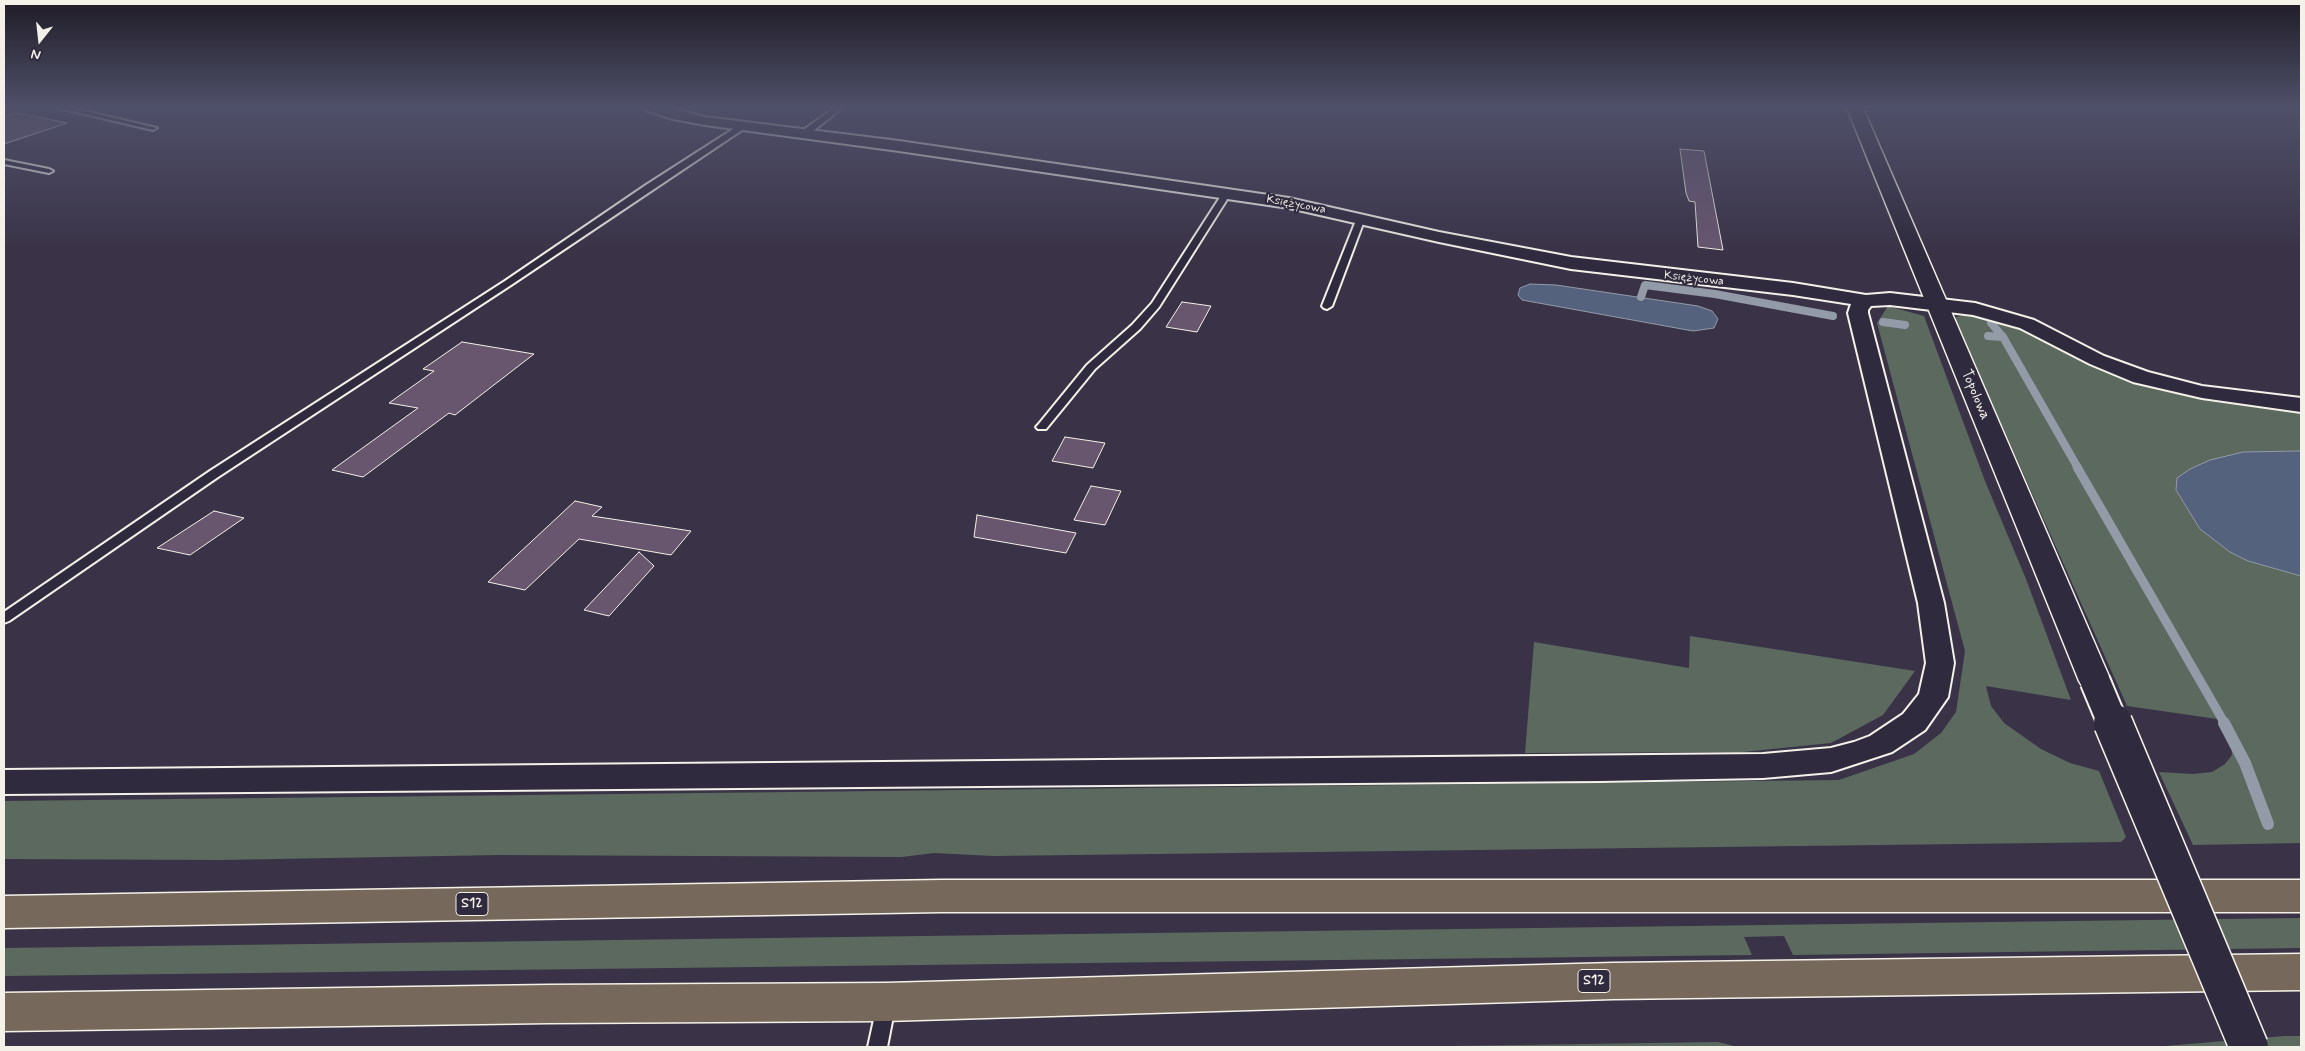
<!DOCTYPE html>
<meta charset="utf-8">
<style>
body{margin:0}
#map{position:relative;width:2305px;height:1051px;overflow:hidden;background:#3a3347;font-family:Mynerve,sans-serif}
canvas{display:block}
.frame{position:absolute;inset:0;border:5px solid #f4f1e8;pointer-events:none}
.north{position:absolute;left:15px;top:15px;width:50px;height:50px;-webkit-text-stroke:4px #2f2a3d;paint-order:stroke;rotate:196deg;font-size:14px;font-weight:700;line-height:20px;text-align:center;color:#f4f1e8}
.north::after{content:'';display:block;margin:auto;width:18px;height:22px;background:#f4f1e8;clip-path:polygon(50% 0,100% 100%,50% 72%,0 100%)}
</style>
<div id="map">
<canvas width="2305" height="1051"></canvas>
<div class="frame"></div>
<div class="north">N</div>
</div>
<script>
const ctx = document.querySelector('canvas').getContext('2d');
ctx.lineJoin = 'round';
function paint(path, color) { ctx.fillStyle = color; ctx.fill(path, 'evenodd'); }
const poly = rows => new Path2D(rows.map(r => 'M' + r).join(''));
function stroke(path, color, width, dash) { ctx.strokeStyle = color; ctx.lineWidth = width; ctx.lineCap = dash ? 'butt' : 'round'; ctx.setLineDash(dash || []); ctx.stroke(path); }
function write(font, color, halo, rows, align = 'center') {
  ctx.font = font + ' Mynerve,sans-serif'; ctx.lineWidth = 4.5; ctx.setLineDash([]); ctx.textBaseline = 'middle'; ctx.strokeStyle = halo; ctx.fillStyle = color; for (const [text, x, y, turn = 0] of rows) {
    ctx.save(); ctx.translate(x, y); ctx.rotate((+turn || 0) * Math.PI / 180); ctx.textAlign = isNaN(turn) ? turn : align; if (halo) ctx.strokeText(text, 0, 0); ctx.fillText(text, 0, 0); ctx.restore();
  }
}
paint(poly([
 [1888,306,1924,316,1985,481,2026,579,2071,700,1986,686,1991,706,2004,723,2041,749,2070,763,2099,771,2126,837,2121,842,993,856,934,853,902,857,499,855,220,860,4,859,4,801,1839,780,1914,754,1941,733,1956,712,1965,651,1877,323],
 [1968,314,1987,316,2016,325,2115,375,2165,391,2203,398,2301,411,2301,451,2243,452,2176,490,2200,529,2230,552,2248,561,2301,576,2301,843,2193,845,2159,772,2193,774,2212,772,2225,764,2232,755,2231,742,2217,719,2127,706,1956,323,1956,317],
 [1690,636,1915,671,1883,715,1831,743,1743,752,1525,753,1534,642,1689,668],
 [2301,918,2301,948,1793,955,1784,936,1744,937,1752,955,4,976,4,948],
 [2285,1036,2301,1036,2301,1047,2153,1047],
 [1718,1042,1738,1047,1382,1047]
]), '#5c695f');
const water = poly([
 [1530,284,1556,285,1698,306,1712,311,1718,319,1714,328,1693,331,1522,300,1518,295,1520,288,1530,284],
 [2301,451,2301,576,2248,561,2230,552,2200,529,2176,490,2177,478,2190,469,2210,460,2243,452,2301,451]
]);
paint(water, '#54627d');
stroke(water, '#949ba8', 1);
stroke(poly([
 [1641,297,1645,285,1715,294,1833,316],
 [1883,322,1905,325],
 [1991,323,2003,337,2078,468],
 [1988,336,2003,337]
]), '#949ba8', 8);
stroke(poly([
 [2077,467,2225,724]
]), '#949ba8', 9);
stroke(poly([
 [2224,723,2245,763,2268,824]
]), '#949ba8', 12);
const building = poly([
 [15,113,23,114,67,123,4,144,4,117,15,113],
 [1680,149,1704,151,1723,250,1698,247,1695,202,1689,201,1686,193,1680,149],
 [1182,302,1211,306,1197,332,1166,327,1182,302],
 [462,342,534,354,455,415,449,413,363,477,332,470,418,408,389,403,434,371,423,369,462,342],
 [1065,437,1105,443,1093,468,1052,461,1065,437],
 [1091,486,1121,491,1105,525,1074,520,1091,486],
 [575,501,602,507,592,516,691,531,671,555,579,539,525,590,488,582,575,501],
 [214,511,244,518,190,555,157,548,214,511],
 [977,515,1076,533,1066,553,974,537,977,515],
 [639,552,654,566,609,616,584,610,639,552]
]);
paint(building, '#68556e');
stroke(building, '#f4f1e8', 1);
const service = poly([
 [58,108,72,108,157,128,153,130,58,108],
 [834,108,842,108,808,135,802,135,802,131,834,108],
 [741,124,748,126,511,285,218,477,9,621,4,623,4,612,210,471,505,281,646,185,741,124],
 [4,160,49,169,53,171,49,173,4,164,4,160],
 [1224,191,1231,193,1159,307,1140,329,1095,369,1046,429,1038,429,1036,427,1038,425,1087,365,1132,325,1152,303,1224,191],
 [1361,215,1365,218,1332,306,1327,309,1324,308,1322,306,1357,218,1361,215],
 [886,998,893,1000,895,1006,887,1047,868,1047,877,1006,879,1000,886,998]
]);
const minor = poly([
 [646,108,669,108,705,117,899,141,1289,198,1439,232,1571,257,1793,283,1866,295,1890,293,1975,303,2034,320,2104,356,2148,372,2202,386,2301,398,2301,412,2202,398,2133,382,2090,364,2020,328,1973,315,1890,305,1871,306,1868,310,1868,313,1944,603,1954,663,1948,697,1925,730,1892,752,1831,772,1763,778,1601,781,4,794,4,770,1763,754,1831,748,1854,742,1870,736,1903,714,1919,694,1926,663,1918,603,1848,313,1851,304,1793,295,1571,269,1439,242,1289,208,899,151,705,125,673,119,648,111,646,108]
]);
const tertiary = poly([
 [1847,108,1863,108,2111,681,2106,689,2095,692,2084,689,2079,681,1847,108]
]);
const motorway = poly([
 [941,880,2301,880,2301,912,941,912,4,928,4,896,941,880],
 [2301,954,2301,990,1613,999,886,1021,549,1023,4,1031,4,993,549,985,886,983,1613,963,2301,954]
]);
stroke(service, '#f4f1e8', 4);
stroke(minor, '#f4f1e8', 4);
stroke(tertiary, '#f4f1e8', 3);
stroke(motorway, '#f4f1e8', 3);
paint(service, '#2f2a3d');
paint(minor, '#2f2a3d');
paint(tertiary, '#2f2a3d');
paint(motorway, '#76695c');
const tertiaryBridgeFar1 = poly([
 [2095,681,2113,724]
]);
const tertiaryBridge = poly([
 [2113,723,2249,1047]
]);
stroke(tertiaryBridgeFar1, '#f4f1e8', 33, []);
stroke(tertiaryBridge, '#f4f1e8', 41, []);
stroke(tertiaryBridgeFar1, '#2f2a3d', 29);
stroke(tertiaryBridge, '#2f2a3d', 38);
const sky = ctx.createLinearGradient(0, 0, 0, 255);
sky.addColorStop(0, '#201c27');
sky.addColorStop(0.42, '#4f5069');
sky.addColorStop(1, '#4f506900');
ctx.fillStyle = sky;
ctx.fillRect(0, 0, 2305, 255);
write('12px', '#f4f1e8', '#2f2a3d', [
 ["Księżycowa",1296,205,10],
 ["Księżycowa",1694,279,6]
]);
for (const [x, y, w] of [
 [472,904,32],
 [1594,981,32]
]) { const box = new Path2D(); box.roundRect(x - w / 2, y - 11.5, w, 23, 4); ctx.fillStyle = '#2f2a3d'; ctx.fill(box); stroke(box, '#f4f1e8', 1); }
write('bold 14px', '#f4f1e8', null, [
 ["S12",472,904],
 ["S12",1594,981]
]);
write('15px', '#f4f1e8', '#2f2a3d', [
 ["Topolowa",1975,395,67]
]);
</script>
